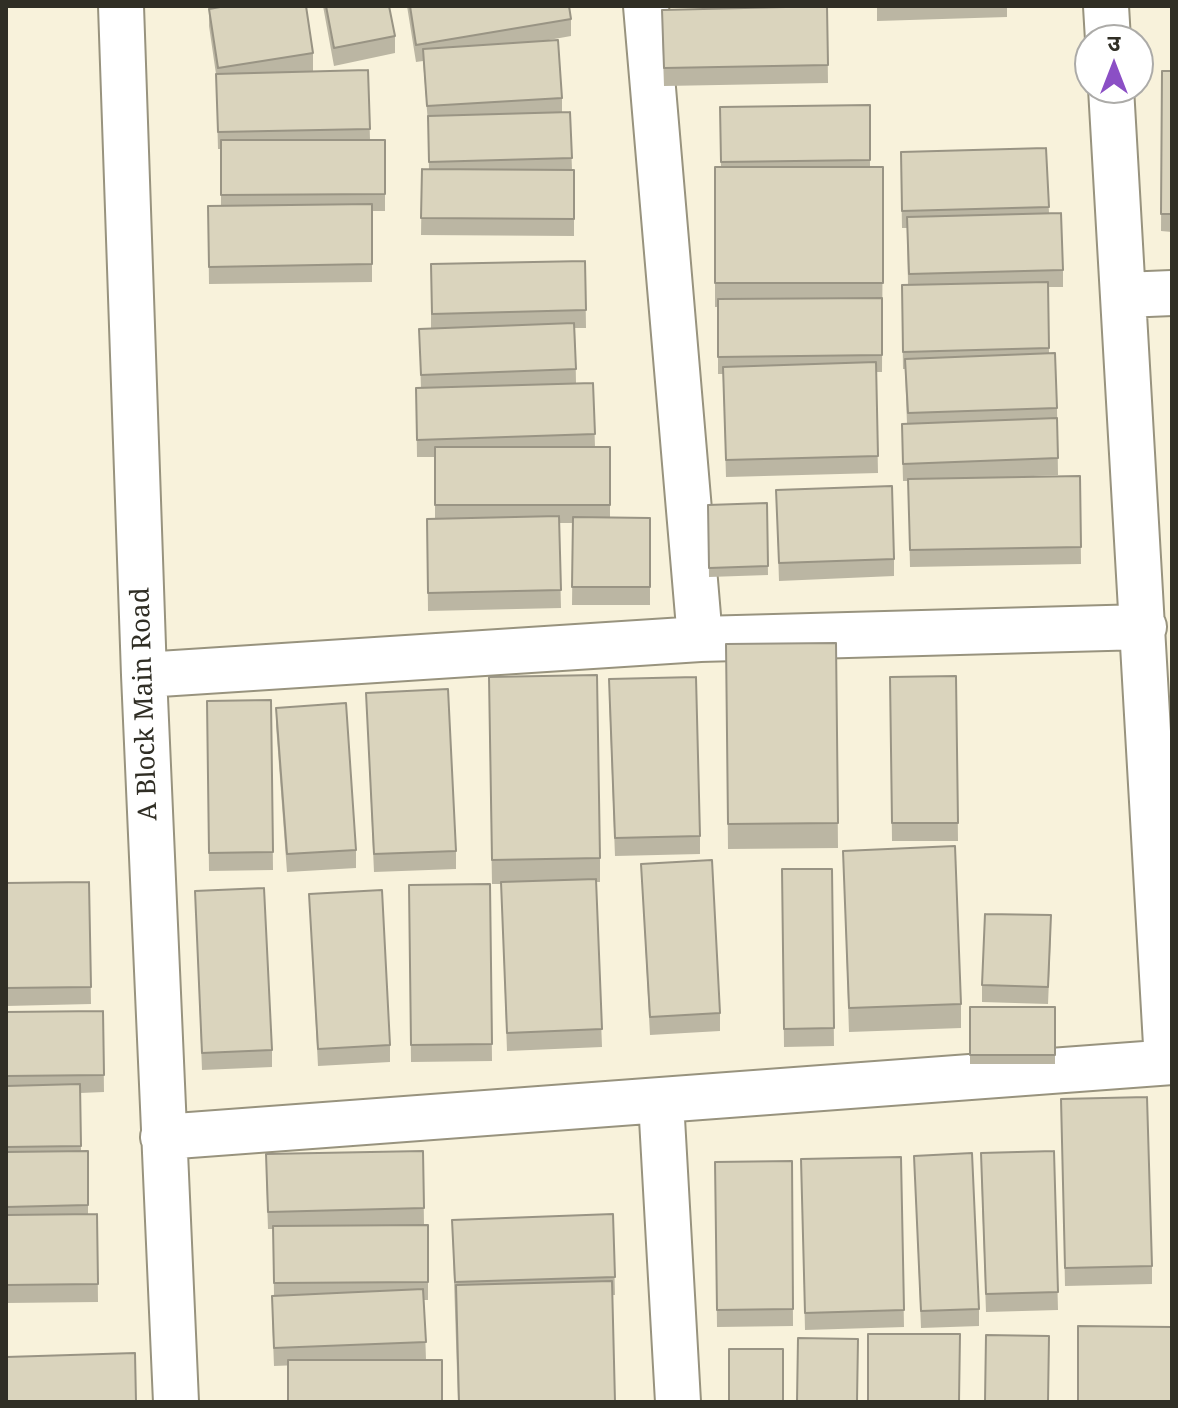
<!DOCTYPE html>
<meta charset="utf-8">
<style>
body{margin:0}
#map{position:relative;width:1178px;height:1408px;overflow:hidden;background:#f8f2db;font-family:"Noto Serif","Noto Sans Devanagari",serif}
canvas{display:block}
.frame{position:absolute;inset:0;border:8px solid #302e25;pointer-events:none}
.north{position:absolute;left:1074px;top:24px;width:80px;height:80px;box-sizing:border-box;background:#fff;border:2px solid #acaba8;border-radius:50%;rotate:0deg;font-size:22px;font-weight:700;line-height:32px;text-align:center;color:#302e25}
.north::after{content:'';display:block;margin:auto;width:28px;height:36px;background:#8b4fc5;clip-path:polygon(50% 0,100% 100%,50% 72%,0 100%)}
</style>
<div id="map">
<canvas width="1178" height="1408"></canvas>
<div class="frame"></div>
<div class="north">उ</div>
</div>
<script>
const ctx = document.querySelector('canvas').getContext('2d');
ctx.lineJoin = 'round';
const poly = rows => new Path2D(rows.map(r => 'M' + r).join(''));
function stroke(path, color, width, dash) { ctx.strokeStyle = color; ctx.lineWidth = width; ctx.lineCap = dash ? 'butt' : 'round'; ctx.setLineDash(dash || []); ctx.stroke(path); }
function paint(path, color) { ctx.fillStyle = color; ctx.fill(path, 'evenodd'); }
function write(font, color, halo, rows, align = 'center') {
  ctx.font = font + ' "Noto Serif",serif'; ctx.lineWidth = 7; ctx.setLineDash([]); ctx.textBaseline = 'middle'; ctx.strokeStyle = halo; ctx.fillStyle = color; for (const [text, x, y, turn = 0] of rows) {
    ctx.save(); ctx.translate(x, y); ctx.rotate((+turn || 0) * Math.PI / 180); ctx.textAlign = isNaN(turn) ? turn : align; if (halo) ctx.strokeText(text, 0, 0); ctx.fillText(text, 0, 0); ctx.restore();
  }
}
const minor = poly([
 [121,6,144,675,176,1402],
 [646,6,700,639],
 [1106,6,1108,40],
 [1111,88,1167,1062],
 [1124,295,1172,293],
 [144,675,700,639,1144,627],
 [661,1101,678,1402],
 [163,1137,1172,1062]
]);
stroke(minor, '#98937e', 48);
stroke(minor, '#fff', 44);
paint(poly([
 [323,6,389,6,395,36,395,53,334,66],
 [407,6,569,6,571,19,571,36,543,41,562,98,562,112,570,112,572,170,574,170,574,236,421,235,422,169,429,169,428,123,423,61,416,62],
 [827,6,828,83,664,86,662,27],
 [877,6,1007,6,1007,17,877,21],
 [209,9,313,53,313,71,304,72,368,70,370,140,385,140,385,211,372,211,372,282,209,284,208,206,221,206,221,149,218,149,216,74,209,26],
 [1162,71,1172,71,1172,232,1161,231],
 [870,105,870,167,883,167,882,372,876,372,878,473,726,477,723,374,718,374,718,307,715,307,715,167,721,167,720,107],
 [1046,148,1049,213,1063,270,1063,287,1048,287,1049,353,1057,408,1058,475,1008,477,1080,476,1081,564,910,567,908,481,903,481,902,442,907,424,905,369,903,369,902,302,908,285,907,228,902,228,901,170],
 [585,261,586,328,575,328,576,383,593,383,595,447,610,447,610,518,650,518,650,605,572,605,573,523,559,523,561,608,428,611,427,519,435,519,435,457,417,457,416,388,421,388,419,329,431,329,431,264],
 [776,490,894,559,894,576,779,581],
 [767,503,768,575,709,577,708,505],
 [836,643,838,848,728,849,726,644],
 [956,676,958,841,892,841,890,677],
 [366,693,456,851,456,869,374,872],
 [609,697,700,836,700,854,615,856],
 [271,700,273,870,209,871,207,701],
 [489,701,600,858,600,882,596,882,602,1047,507,1051,501,884,492,884],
 [276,708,356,850,356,868,287,872,276,725],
 [843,851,961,1004,961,1028,849,1032],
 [641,864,720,1013,720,1031,650,1035],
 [782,869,832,869,834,1046,784,1047],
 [89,882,91,1004,6,1006,6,883],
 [490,884,492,1061,411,1062,409,885],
 [195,891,272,1050,272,1067,202,1070],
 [309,894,390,1045,390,1062,318,1066],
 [1051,933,1048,1004,982,1002,982,985],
 [970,1007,1055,1007,1055,1064,970,1064],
 [103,1011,104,1092,80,1093,81,1151,88,1151,88,1214,97,1214,98,1302,6,1303,6,1012],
 [1061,1099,1152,1266,1152,1284,1065,1286],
 [423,1151,424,1225,428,1225,428,1300,424,1300,426,1360,274,1366,272,1313,272,1296,274,1295,273,1229,268,1229,266,1171],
 [1054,1151,1058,1310,986,1312,981,1170],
 [914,1156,979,1309,979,1326,921,1328],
 [901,1157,904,1327,805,1330,801,1159],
 [792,1161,793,1326,717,1327,715,1162],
 [613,1214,615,1295,612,1295,615,1402,458,1402,452,1220]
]), '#bbb6a3');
const building = poly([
 [226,6,306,6,313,53,218,68,209,9,226,6],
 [326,6,389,6,395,36,334,48,326,6],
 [410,6,569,6,571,19,416,45,410,6],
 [827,6,828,65,664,68,662,10,827,6],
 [558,40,562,98,427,106,423,49,558,40],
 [368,70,370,129,218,132,216,74,368,70],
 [1162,71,1172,71,1172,214,1161,214,1162,71],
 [870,105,870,160,721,162,720,107,870,105],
 [570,112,572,158,429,162,428,116,570,112],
 [221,140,385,140,385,194,221,195,221,140],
 [1046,148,1049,207,902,211,901,152,1046,148],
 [715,167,883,167,883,283,715,283,715,167],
 [422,169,574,170,574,219,421,218,422,169],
 [372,204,372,264,209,267,208,206,372,204],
 [1061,213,1063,270,909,274,907,217,1061,213],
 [585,261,586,310,432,314,431,264,585,261],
 [1048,282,1049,348,903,352,902,285,1048,282],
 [882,298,882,355,718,357,718,299,882,298],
 [574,323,576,369,421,375,419,329,574,323],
 [1055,353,1057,408,908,413,905,359,1055,353],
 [876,362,878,456,726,460,723,367,876,362],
 [593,383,595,434,417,440,416,388,593,383],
 [1057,418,1058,458,903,464,902,424,1057,418],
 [435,447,610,447,610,505,435,505,435,447],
 [1080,476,1081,547,910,550,908,479,1080,476],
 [892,486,894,559,779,563,776,490,892,486],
 [767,503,768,566,709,568,708,505,767,503],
 [559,516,561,590,428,593,427,519,559,516],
 [573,517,650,518,650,587,572,587,573,517],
 [836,643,838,823,728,824,726,644,836,643],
 [597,675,600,858,492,860,489,677,597,675],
 [956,676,958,823,892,823,890,677,956,676],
 [696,677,700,836,615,838,609,679,696,677],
 [448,689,456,851,374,854,366,693,448,689],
 [271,700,273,852,209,853,207,701,271,700],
 [346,703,356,850,287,854,276,708,346,703],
 [955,846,961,1004,849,1008,843,851,955,846],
 [712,860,720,1013,650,1017,641,864,712,860],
 [782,869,832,869,834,1028,784,1029,782,869],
 [596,879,602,1029,507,1033,501,882,596,879],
 [89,882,91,987,6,988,6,883,89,882],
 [490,884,492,1044,411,1045,409,885,490,884],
 [264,888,272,1050,202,1053,195,891,264,888],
 [382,890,390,1045,318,1049,309,894,382,890],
 [985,914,1051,915,1048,987,982,985,985,914],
 [970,1007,1055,1007,1055,1055,970,1055,970,1007],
 [103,1011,104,1075,6,1076,6,1012,103,1011],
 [80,1084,81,1146,6,1147,6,1086,80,1084],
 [1147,1097,1152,1266,1065,1268,1061,1099,1147,1097],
 [88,1151,88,1205,6,1207,6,1152,88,1151],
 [423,1151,424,1208,268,1212,266,1154,423,1151],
 [1054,1151,1058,1292,986,1294,981,1153,1054,1151],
 [972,1153,979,1309,921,1311,914,1156,972,1153],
 [901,1157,904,1310,805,1313,801,1159,901,1157],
 [792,1161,793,1309,717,1310,715,1162,792,1161],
 [97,1214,98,1284,6,1285,6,1215,97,1214],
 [613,1214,615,1277,455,1282,452,1220,613,1214],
 [428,1225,428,1282,274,1283,273,1226,428,1225],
 [612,1281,615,1402,459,1402,456,1285,612,1281],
 [423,1289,426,1342,274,1348,272,1296,423,1289],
 [1078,1326,1172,1327,1172,1402,1078,1402,1078,1326],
 [868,1334,960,1334,959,1402,868,1402,868,1334],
 [986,1335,1049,1336,1048,1402,985,1402,986,1335],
 [798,1338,858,1339,857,1402,797,1402,798,1338],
 [729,1349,783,1349,783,1402,729,1402,729,1349],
 [135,1353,136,1402,6,1402,6,1357,135,1353],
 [288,1360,442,1360,442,1402,288,1402,288,1360]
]);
paint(building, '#dad4bd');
stroke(building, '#999484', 2);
write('26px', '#302e25', '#fff', [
 ["A Block Main Road",145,704,-92]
]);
</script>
